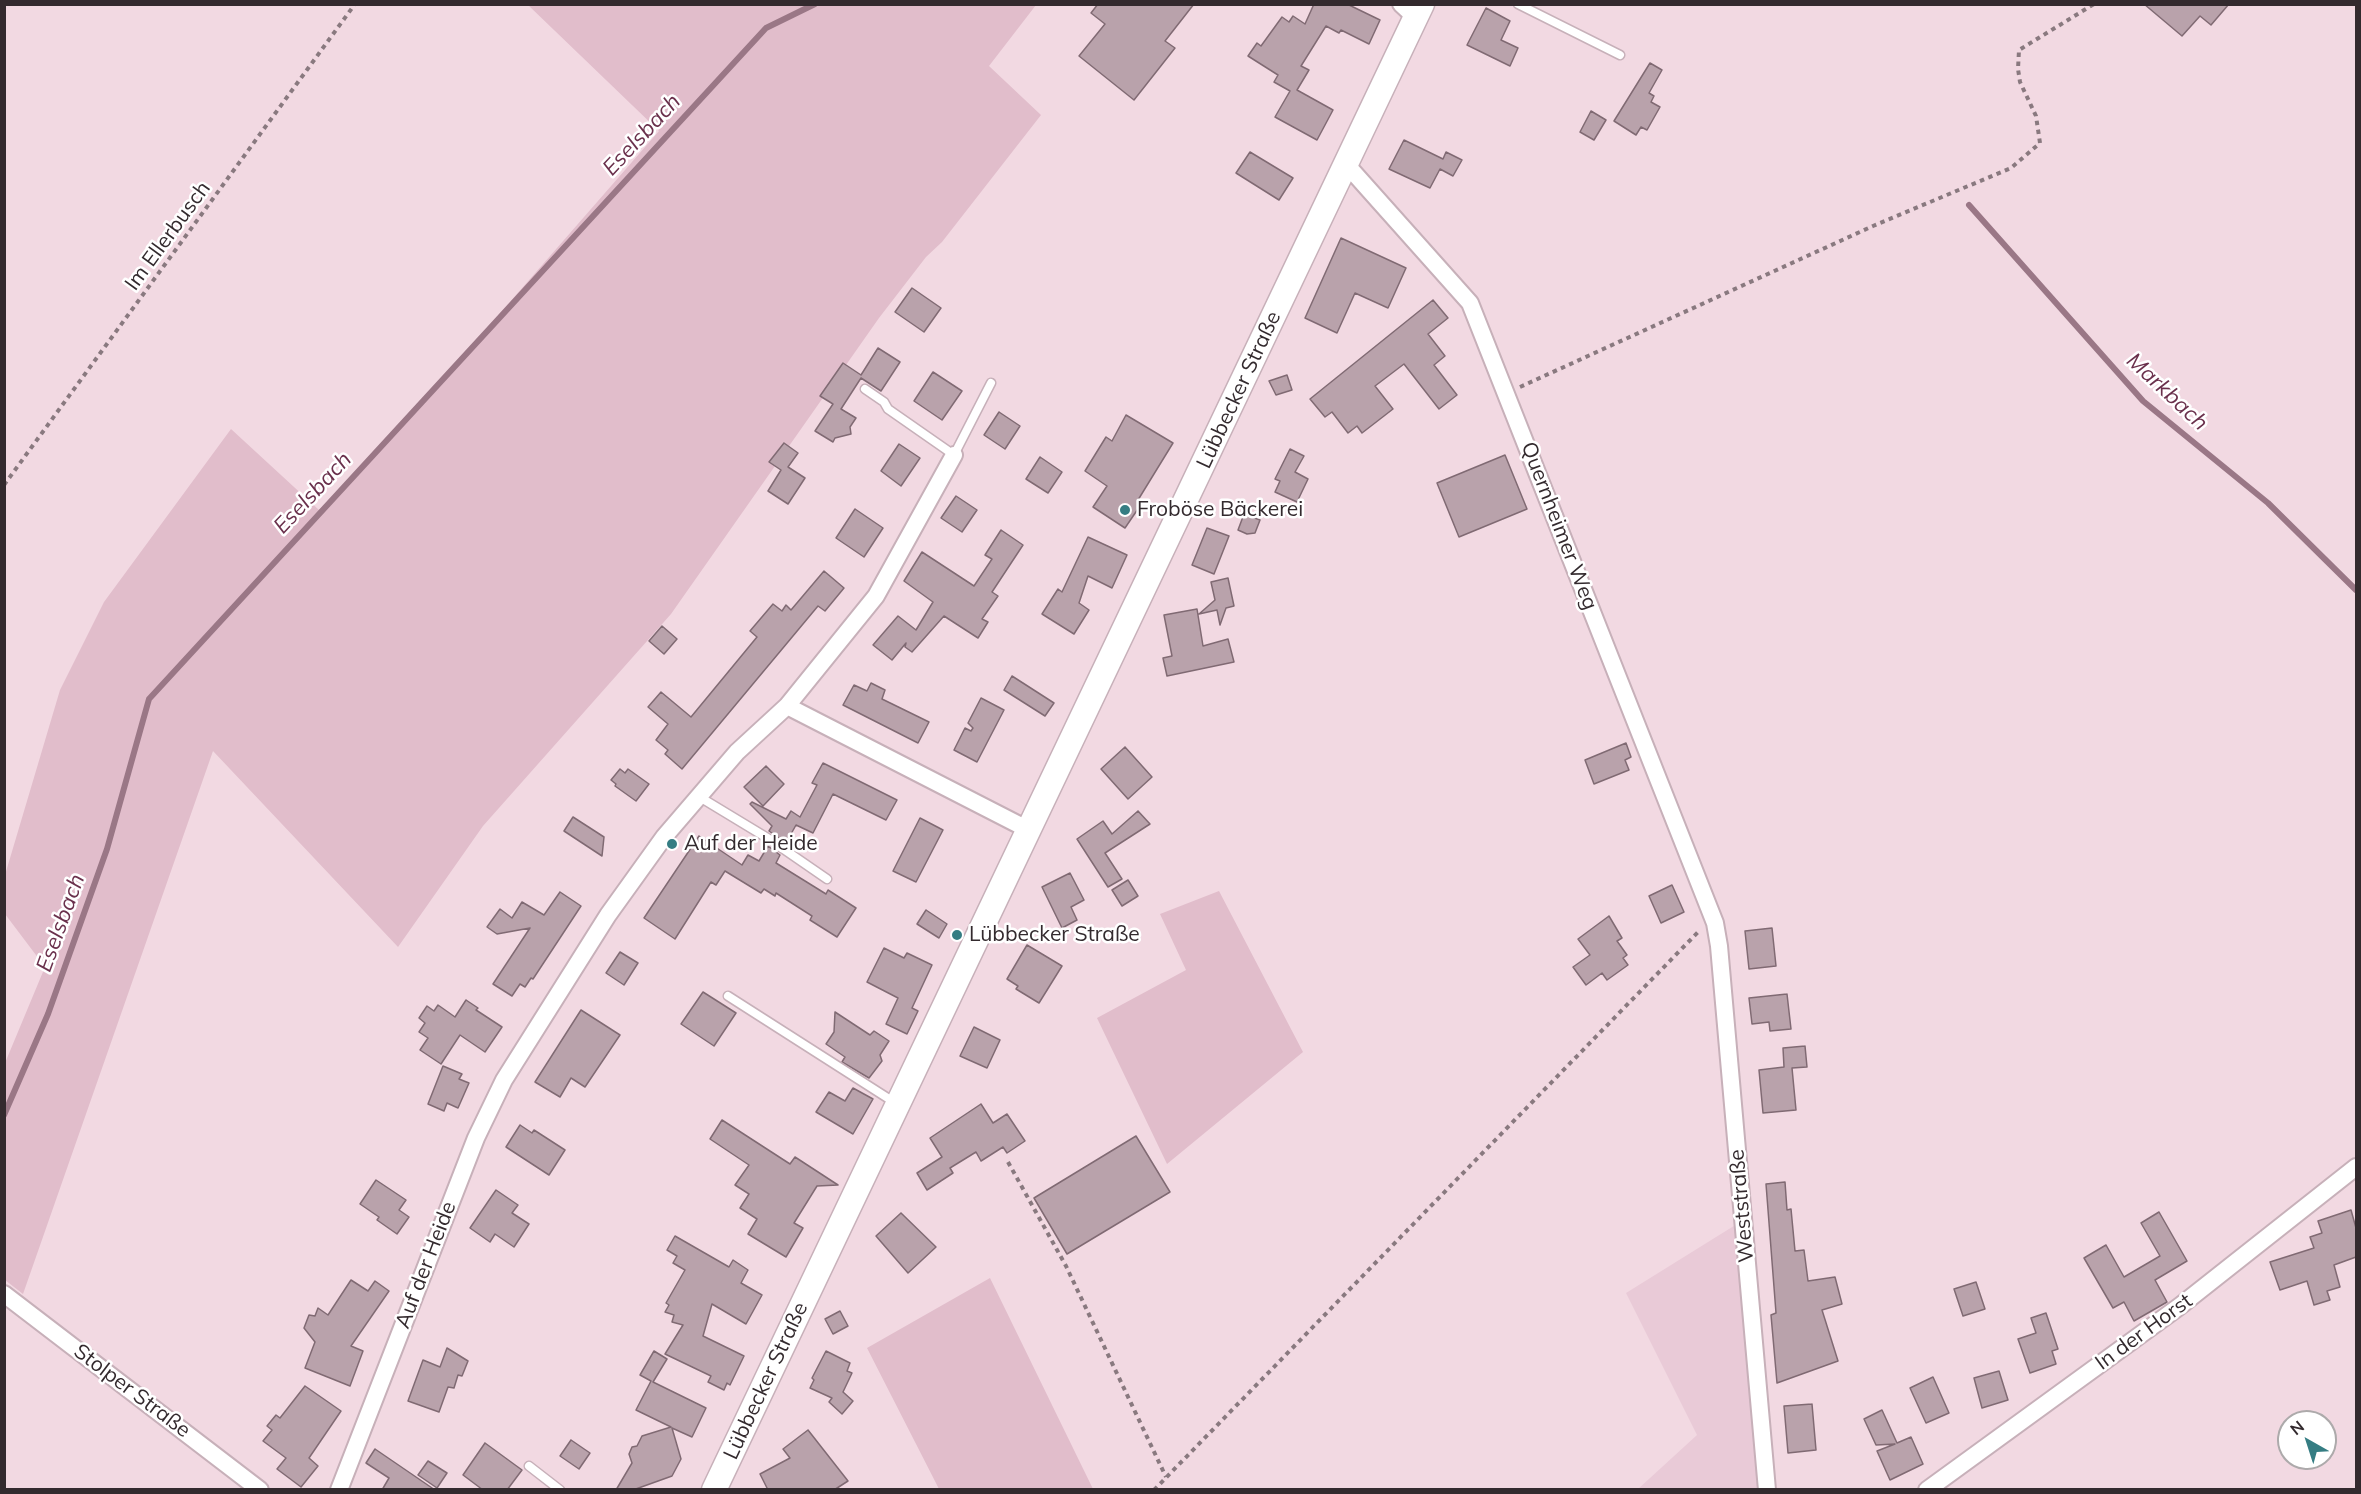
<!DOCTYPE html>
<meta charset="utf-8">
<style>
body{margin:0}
#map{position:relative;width:2361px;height:1494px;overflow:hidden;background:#f2d9e2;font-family:Mulish,sans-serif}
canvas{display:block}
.frame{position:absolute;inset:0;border:6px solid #332a2e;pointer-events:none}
.north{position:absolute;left:2277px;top:1410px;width:60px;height:60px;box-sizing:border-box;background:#fff;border:2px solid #adaaab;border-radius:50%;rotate:321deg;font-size:16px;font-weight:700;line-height:24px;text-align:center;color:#332a2e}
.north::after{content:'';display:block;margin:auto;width:21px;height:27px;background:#357d83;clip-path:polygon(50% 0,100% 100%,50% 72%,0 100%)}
</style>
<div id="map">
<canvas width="2361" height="1494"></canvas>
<div class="frame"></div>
<div class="north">N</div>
</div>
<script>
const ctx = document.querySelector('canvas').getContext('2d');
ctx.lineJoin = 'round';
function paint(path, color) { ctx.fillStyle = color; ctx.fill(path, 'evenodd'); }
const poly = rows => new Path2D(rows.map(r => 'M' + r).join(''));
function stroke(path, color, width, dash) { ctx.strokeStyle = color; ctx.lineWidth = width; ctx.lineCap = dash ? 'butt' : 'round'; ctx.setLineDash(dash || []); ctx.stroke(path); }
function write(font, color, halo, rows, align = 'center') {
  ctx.font = font + ' Mulish,sans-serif'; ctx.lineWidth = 5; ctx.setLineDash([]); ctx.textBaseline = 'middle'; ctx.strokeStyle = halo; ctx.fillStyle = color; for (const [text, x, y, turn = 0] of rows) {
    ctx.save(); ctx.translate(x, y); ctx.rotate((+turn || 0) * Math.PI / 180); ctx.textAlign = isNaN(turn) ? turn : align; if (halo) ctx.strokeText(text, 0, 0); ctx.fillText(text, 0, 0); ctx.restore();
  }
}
paint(poly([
 [1737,1224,1758,1489,1638,1489,1697,1435,1626,1293]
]), '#e9cad7');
paint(poly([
 [528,5,1036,5,989,66,1041,115,942,242,926,257,879,318,671,614,483,826,398,947,213,751,23,1294,5,1280,5,1063,45,967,5,914,5,875,60,690,104,602,231,429,319,510,407,420,659,131],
 [1219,891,1303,1052,1167,1164,1097,1018,1186,970,1160,914],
 [990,1278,1093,1489,939,1489,867,1348]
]), '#e1bdcb');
stroke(poly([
 [1969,205,2143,401,2268,503,2356,590],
 [4,1115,48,1014,107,849,149,699,766,28,815,4]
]), '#9a7786', 6);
const building = poly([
 [1098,4,1194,4,1165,41,1175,48,1134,100,1079,56,1105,24,1091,13,1098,4],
 [1314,4,1347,4,1380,20,1369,44,1341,30,1339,33,1326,26,1301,66,1309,70,1297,90,1333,110,1317,140,1275,117,1290,91,1274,82,1278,75,1248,56,1257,43,1261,46,1282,17,1289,22,1293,16,1305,24,1314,4],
 [2144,4,2229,4,2211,25,2200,16,2182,36,2144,4],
 [1486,8,1510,21,1501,40,1518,48,1510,66,1467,45,1486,8],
 [1650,63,1662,70,1649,93,1654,96,1651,102,1660,107,1647,130,1641,127,1636,135,1614,121,1650,63],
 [1591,111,1606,120,1594,140,1580,132,1591,111],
 [1404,140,1443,159,1446,152,1462,160,1453,176,1440,169,1430,188,1389,169,1404,140],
 [1250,152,1293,178,1279,200,1236,173,1250,152],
 [1341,238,1406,268,1388,308,1355,293,1337,333,1305,318,1341,238],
 [912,288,941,308,924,332,895,312,912,288],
 [1433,300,1448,318,1428,334,1445,356,1434,365,1457,395,1439,409,1404,364,1375,386,1393,409,1362,433,1357,426,1348,433,1332,412,1325,417,1310,399,1433,300],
 [878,348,900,362,881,391,861,378,841,409,856,418,850,427,851,434,835,438,833,442,815,431,833,404,820,396,843,363,861,375,878,348],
 [933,372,962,391,942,420,914,401,933,372],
 [1287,375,1292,390,1276,395,1269,381,1287,375],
 [999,412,1020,426,1005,449,984,435,999,412],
 [1126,415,1173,443,1138,500,1142,503,1125,528,1093,507,1107,486,1085,471,1106,437,1112,441,1126,415],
 [784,443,798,453,788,467,805,478,788,504,768,491,781,470,769,462,784,443],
 [899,444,920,458,901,486,881,471,899,444],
 [1290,449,1304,456,1295,472,1308,479,1297,502,1275,492,1280,481,1275,479,1290,449],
 [1505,455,1527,509,1459,537,1437,483,1505,455],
 [1040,457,1062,472,1048,493,1026,479,1040,457],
 [956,496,977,510,962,532,941,518,956,496],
 [855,509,883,528,864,557,836,538,855,509],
 [1244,514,1260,520,1255,533,1247,534,1238,530,1244,514],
 [1207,528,1229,536,1214,574,1192,565,1207,528],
 [1001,530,1023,545,992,592,998,596,982,619,988,622,978,638,944,616,912,652,905,647,906,643,892,660,873,645,898,616,916,630,933,602,904,581,922,552,974,586,992,559,985,555,1001,530],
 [1088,537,1127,555,1112,588,1088,576,1079,603,1089,610,1074,634,1042,614,1058,589,1062,592,1088,537],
 [824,571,844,588,825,611,818,606,682,769,665,754,668,750,656,740,668,724,648,707,661,692,691,717,757,637,750,631,773,604,782,611,786,605,791,610,824,571],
 [1228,578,1234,606,1226,608,1220,625,1217,610,1199,614,1215,600,1211,582,1228,578],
 [1197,609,1203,646,1228,639,1234,662,1167,676,1163,658,1172,656,1164,615,1197,609],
 [662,626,677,639,664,654,649,641,662,626],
 [1012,676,1054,703,1045,716,1004,690,1012,676],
 [871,683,885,690,882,699,929,722,918,743,843,705,854,685,867,691,871,683],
 [981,698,1004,710,977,762,954,750,965,728,971,731,973,728,968,723,981,698],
 [1626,743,1631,757,1625,760,1629,770,1594,784,1585,760,1626,743],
 [1125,747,1152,777,1128,799,1101,769,1125,747],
 [823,763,897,800,886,820,833,794,813,833,796,825,786,843,769,831,772,826,750,804,752,802,786,819,791,811,800,817,817,785,812,783,823,763],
 [766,766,784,784,763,806,744,787,766,766],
 [620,769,625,773,628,769,649,784,636,801,615,786,616,784,611,780,620,769],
 [1138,811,1150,824,1105,853,1122,879,1108,887,1077,839,1103,821,1112,834,1138,811],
 [573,817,604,837,602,856,564,831,573,817],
 [920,818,943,830,916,882,893,871,920,818],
 [699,836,742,865,748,855,759,861,768,846,780,855,776,863,826,894,828,890,856,908,837,937,810,920,812,916,776,893,775,896,764,889,761,893,725,871,716,885,711,882,675,939,644,918,699,836],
 [1070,873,1084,900,1071,907,1077,920,1062,928,1042,887,1070,873],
 [1128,880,1138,896,1122,906,1112,890,1128,880],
 [1672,885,1684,912,1661,923,1649,896,1672,885],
 [560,892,581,906,533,979,531,978,525,987,520,984,512,996,493,984,530,928,497,934,487,927,500,909,512,918,522,902,544,915,560,892],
 [926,910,947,924,939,938,917,924,926,910],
 [1609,916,1622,938,1617,941,1627,955,1623,958,1628,965,1607,980,1602,973,1586,985,1573,967,1590,955,1578,939,1609,916],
 [1772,928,1776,966,1749,969,1745,931,1772,928],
 [1027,945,1062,966,1039,1003,1016,989,1018,986,1007,979,1027,945],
 [884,948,904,958,907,953,932,965,912,1008,918,1011,907,1034,886,1024,898,998,867,982,884,948],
 [620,952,638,963,624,985,606,973,620,952],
 [703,992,736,1013,714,1046,681,1024,703,992],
 [1787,994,1791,1029,1770,1031,1769,1022,1752,1024,1749,998,1787,994],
 [466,1000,478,1008,476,1010,502,1027,485,1052,460,1035,441,1064,420,1050,428,1038,419,1032,425,1023,419,1018,427,1006,434,1011,438,1005,455,1017,466,1000],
 [581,1010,620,1035,585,1087,571,1078,560,1097,535,1082,581,1010],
 [835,1012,870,1035,874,1031,889,1041,880,1055,882,1061,869,1078,842,1062,845,1057,826,1044,834,1032,835,1012],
 [974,1027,1000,1040,987,1068,960,1056,974,1027],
 [1805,1046,1807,1067,1792,1068,1796,1110,1763,1113,1759,1070,1784,1067,1783,1048,1805,1046],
 [443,1066,462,1074,459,1079,469,1083,458,1108,447,1103,444,1111,428,1104,443,1066],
 [853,1088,873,1099,853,1134,816,1112,829,1092,845,1101,853,1088],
 [981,1104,993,1123,1007,1114,1025,1141,1007,1153,1003,1147,981,1161,976,1152,950,1168,953,1173,927,1190,917,1173,942,1157,930,1138,981,1104],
 [722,1120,790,1164,795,1157,838,1185,817,1186,794,1223,803,1228,786,1257,748,1234,757,1219,740,1208,749,1194,735,1185,749,1165,710,1139,722,1120],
 [520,1125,532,1133,534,1130,565,1150,549,1175,506,1147,520,1125],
 [1136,1136,1170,1192,1067,1254,1034,1198,1136,1136],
 [376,1180,406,1200,399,1210,409,1217,397,1234,377,1220,379,1217,360,1204,376,1180],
 [1785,1182,1787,1210,1791,1209,1795,1251,1804,1250,1808,1281,1835,1277,1842,1304,1822,1310,1838,1361,1777,1383,1771,1315,1776,1313,1766,1184,1785,1182],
 [496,1190,518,1205,512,1213,529,1224,514,1247,495,1234,490,1242,470,1228,496,1190],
 [2351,1210,2356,1228,2356,1257,2334,1265,2340,1287,2327,1291,2330,1300,2314,1305,2307,1281,2280,1290,2270,1262,2314,1248,2310,1237,2322,1233,2318,1221,2351,1210],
 [2159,1212,2187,1261,2155,1280,2167,1302,2134,1321,2124,1302,2113,1308,2084,1258,2106,1245,2124,1277,2160,1256,2141,1223,2159,1212],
 [901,1213,936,1247,908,1273,876,1236,901,1213],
 [675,1236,729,1267,733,1260,748,1270,741,1283,762,1295,746,1324,712,1304,703,1336,744,1356,730,1385,727,1383,724,1390,708,1382,711,1376,665,1354,683,1325,672,1322,674,1315,665,1312,669,1305,666,1303,685,1270,673,1263,677,1256,667,1250,675,1236],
 [351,1280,368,1291,375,1281,389,1291,351,1346,363,1351,350,1386,305,1368,315,1342,304,1328,309,1315,315,1316,318,1308,328,1315,351,1280],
 [1976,1282,1985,1309,1963,1316,1954,1289,1976,1282],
 [840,1311,848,1326,833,1334,825,1319,840,1311],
 [2046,1313,2058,1349,2052,1351,2056,1364,2030,1373,2018,1339,2036,1333,2031,1318,2046,1313],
 [447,1348,468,1361,462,1376,458,1375,454,1388,448,1387,439,1412,408,1401,423,1360,440,1367,447,1348],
 [654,1351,667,1359,653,1382,706,1408,692,1437,672,1428,681,1459,672,1476,633,1490,616,1490,632,1463,629,1454,632,1447,637,1446,642,1436,671,1427,636,1410,651,1381,640,1375,654,1351],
 [826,1351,850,1363,847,1371,852,1373,843,1392,853,1401,842,1414,829,1402,832,1398,810,1388,814,1380,812,1378,826,1351],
 [1999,1371,2008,1400,1982,1408,1974,1378,1999,1371],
 [1933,1377,1949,1413,1926,1423,1910,1388,1933,1377],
 [305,1386,341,1411,309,1458,318,1466,301,1487,277,1469,286,1458,263,1441,272,1430,267,1426,276,1415,280,1418,305,1386],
 [1812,1404,1816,1450,1788,1453,1784,1406,1812,1404],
 [1882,1410,1897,1443,1911,1437,1923,1464,1890,1480,1877,1451,1895,1444,1876,1445,1864,1419,1882,1410],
 [808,1430,848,1481,834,1490,768,1490,760,1474,790,1458,783,1449,808,1430],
 [571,1440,590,1453,579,1469,560,1456,571,1440],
 [485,1443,522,1470,507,1490,483,1490,463,1475,485,1443],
 [375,1449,435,1490,382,1490,389,1478,366,1463,375,1449],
 [428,1461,447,1473,437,1488,418,1475,428,1461]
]);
paint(building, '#b9a2ab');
stroke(building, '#806a73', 1.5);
const service = poly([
 [1518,4,1620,55],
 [865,389,884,402,888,409,954,455,991,383],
 [698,796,769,839,827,879],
 [728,996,897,1104],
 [529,1466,560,1490]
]);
const minor = poly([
 [1401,4,1416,18],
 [1346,164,1470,303,1715,923,1719,946,1767,1490],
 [787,706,1029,830],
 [4,1294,260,1490],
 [339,1490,476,1138,504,1080,608,915,664,837,737,752,787,706,876,596,954,455],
 [1927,1490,2180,1306,2356,1167]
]);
const secondary = poly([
 [714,1490,1422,4]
]);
stroke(service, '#c7b0b9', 11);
stroke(minor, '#c7b0b9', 20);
stroke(secondary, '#c7b0b9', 27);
stroke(poly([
 [1520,387,1873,226,2011,168,2040,143,2036,116,2020,82,2018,69,2019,50,2094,4],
 [4,485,355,4],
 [1008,1162,1066,1266,1166,1477],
 [1154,1490,1700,930]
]), '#89797f', 4, [4.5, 4.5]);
stroke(service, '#fff', 8);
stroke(minor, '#fff', 16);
stroke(secondary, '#fff', 24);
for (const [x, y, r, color] of [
 [1125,510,6,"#357d83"],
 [672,844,6,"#357d83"],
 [957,935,6,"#357d83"]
]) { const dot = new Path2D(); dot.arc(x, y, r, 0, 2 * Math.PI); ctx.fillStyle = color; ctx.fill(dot); stroke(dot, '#fff', 2); }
write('21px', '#332a2e', '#fff', [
 ["Im Ellerbusch",168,236,-54],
 ["Lübbecker Straße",1239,390,-65],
 ["Quernheimer Weg",1559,526,69],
 ["Weststraße",1742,1206,-95],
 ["Auf der Heide",426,1265,-69],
 ["In der Horst",2144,1332,-36],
 ["Lübbecker Straße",766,1381,-65],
 ["Stolper Straße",132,1391,37]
]);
write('21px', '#332a2e', '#fff', [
 ["Froböse Bäckerei",1137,510],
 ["Auf der Heide",684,844],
 ["Lübbecker Straße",969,935]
], 'left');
write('italic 22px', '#6a304c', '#fff', [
 ["Eselsbach",642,135,-47],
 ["Markbach",2167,392,43],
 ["Eselsbach",313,493,-47],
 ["Eselsbach",61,923,-70]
]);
</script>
